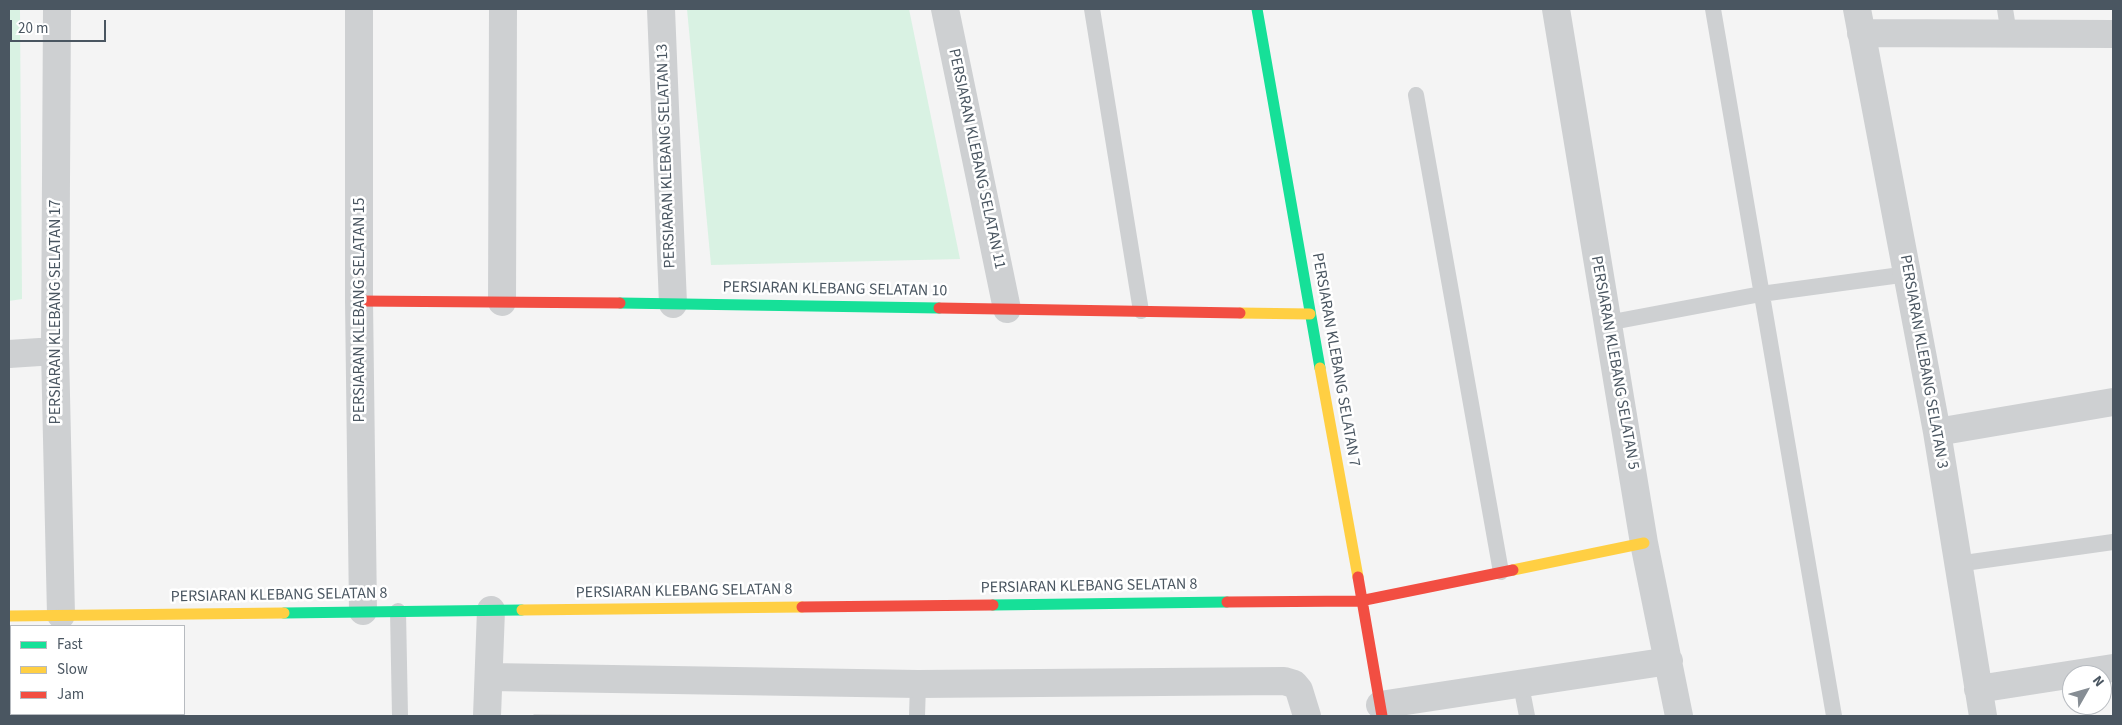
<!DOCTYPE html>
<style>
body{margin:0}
#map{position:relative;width:2122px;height:725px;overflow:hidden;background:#f4f4f4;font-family:"Source Sans 3",sans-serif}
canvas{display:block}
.frame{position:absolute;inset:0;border:10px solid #4a5661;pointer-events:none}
.legend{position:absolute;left:10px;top:625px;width:175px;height:90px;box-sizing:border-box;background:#fff;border:1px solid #b7bbc0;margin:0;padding:6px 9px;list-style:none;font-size:15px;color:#4a5661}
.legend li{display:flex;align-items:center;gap:10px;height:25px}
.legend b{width:25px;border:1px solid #b7bbc0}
.north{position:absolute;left:2062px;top:665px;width:50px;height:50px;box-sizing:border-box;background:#fff;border:1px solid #b7bbc0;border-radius:50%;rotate:52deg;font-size:14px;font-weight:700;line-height:20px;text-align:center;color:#4a5661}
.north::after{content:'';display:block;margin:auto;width:18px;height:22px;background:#868d94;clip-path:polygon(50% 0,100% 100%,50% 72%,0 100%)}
.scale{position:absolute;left:10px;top:20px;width:96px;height:22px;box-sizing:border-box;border:2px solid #4a5661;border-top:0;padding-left:6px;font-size:15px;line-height:18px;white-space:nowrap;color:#4a5661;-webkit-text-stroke:4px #fff;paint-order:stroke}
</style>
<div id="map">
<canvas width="2122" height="725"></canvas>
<div class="frame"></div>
<ul class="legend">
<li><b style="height:6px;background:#16e098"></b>Fast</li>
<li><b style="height:6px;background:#ffcf43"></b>Slow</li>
<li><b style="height:6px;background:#f24e42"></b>Jam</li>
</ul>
<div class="north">N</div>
<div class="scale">20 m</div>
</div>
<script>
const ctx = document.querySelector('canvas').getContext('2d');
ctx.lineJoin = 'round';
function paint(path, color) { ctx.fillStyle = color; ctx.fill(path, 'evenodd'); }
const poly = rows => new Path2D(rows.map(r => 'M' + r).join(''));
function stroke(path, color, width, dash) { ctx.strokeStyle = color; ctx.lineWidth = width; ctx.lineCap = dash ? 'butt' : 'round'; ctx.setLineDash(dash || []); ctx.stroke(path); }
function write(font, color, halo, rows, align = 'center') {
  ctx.font = font + ' "Source Sans 3",sans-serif'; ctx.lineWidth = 5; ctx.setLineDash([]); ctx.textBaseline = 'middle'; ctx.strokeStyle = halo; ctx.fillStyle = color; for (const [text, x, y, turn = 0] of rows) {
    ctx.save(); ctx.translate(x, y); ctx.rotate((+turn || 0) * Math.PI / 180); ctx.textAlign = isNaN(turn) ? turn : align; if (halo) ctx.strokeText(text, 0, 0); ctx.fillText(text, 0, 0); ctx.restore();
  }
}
paint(poly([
 [9,9,20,9,22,299,9,301],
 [687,9,909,9,960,259,711,265]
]), '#d9f2e3');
paint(poly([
 [534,714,684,715,684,716,532,716]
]), '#ddddde');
stroke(poly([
 [1092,9,1141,311],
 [1713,9,1834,716],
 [2005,9,2009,34],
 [1416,95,1501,572],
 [1607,323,1761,294,1908,274],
 [1957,564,2113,542],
 [398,611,400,716],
 [1521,685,1527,716],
 [917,716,918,684]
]), '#ced0d2', 16);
stroke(poly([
 [57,9,55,351,61,615],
 [359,9,359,301,363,611],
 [661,9,673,304],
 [945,9,1007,309],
 [1556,9,1644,543,1679,716],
 [1857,9,1937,432,1983,716],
 [1861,33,2113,34],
 [502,302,503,9],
 [9,354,55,351],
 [1937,432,2113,402],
 [490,677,918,684,1284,681,1294,684,1299,690,1307,716],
 [1978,689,2113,668],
 [1380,705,1669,661],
 [487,716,491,610]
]), '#ced0d2', 28);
stroke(poly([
 [1257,9,1320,368],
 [620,303,939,308],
 [993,605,1227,602],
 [284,613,522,610]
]), '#16e098', 11);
stroke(poly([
 [1240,313,1310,314],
 [1320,368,1358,577],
 [1513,570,1644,543],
 [522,610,802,607],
 [9,616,284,613]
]), '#ffcf43', 11);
stroke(poly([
 [359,301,620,303],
 [939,308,1240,313],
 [1358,577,1382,716],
 [1227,602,1360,601,1513,570],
 [802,607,993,605]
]), '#f24e42', 11);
write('16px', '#4a5661', '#fff', [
 ["PERSIARAN KLEBANG SELATAN 13",667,156,-92],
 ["PERSIARAN KLEBANG SELATAN 11",976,159,78],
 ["PERSIARAN KLEBANG SELATAN 10",835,290,1],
 ["PERSIARAN KLEBANG SELATAN 15",360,310,-90],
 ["PERSIARAN KLEBANG SELATAN 17",56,312,-90],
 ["PERSIARAN KLEBANG SELATAN 7",1335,360,80],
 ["PERSIARAN KLEBANG SELATAN 3",1923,362,80],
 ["PERSIARAN KLEBANG SELATAN 5",1614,363,80],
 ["PERSIARAN KLEBANG SELATAN 8",1089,587,-1],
 ["PERSIARAN KLEBANG SELATAN 8",684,592,-1],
 ["PERSIARAN KLEBANG SELATAN 8",279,596,-1]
]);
</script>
